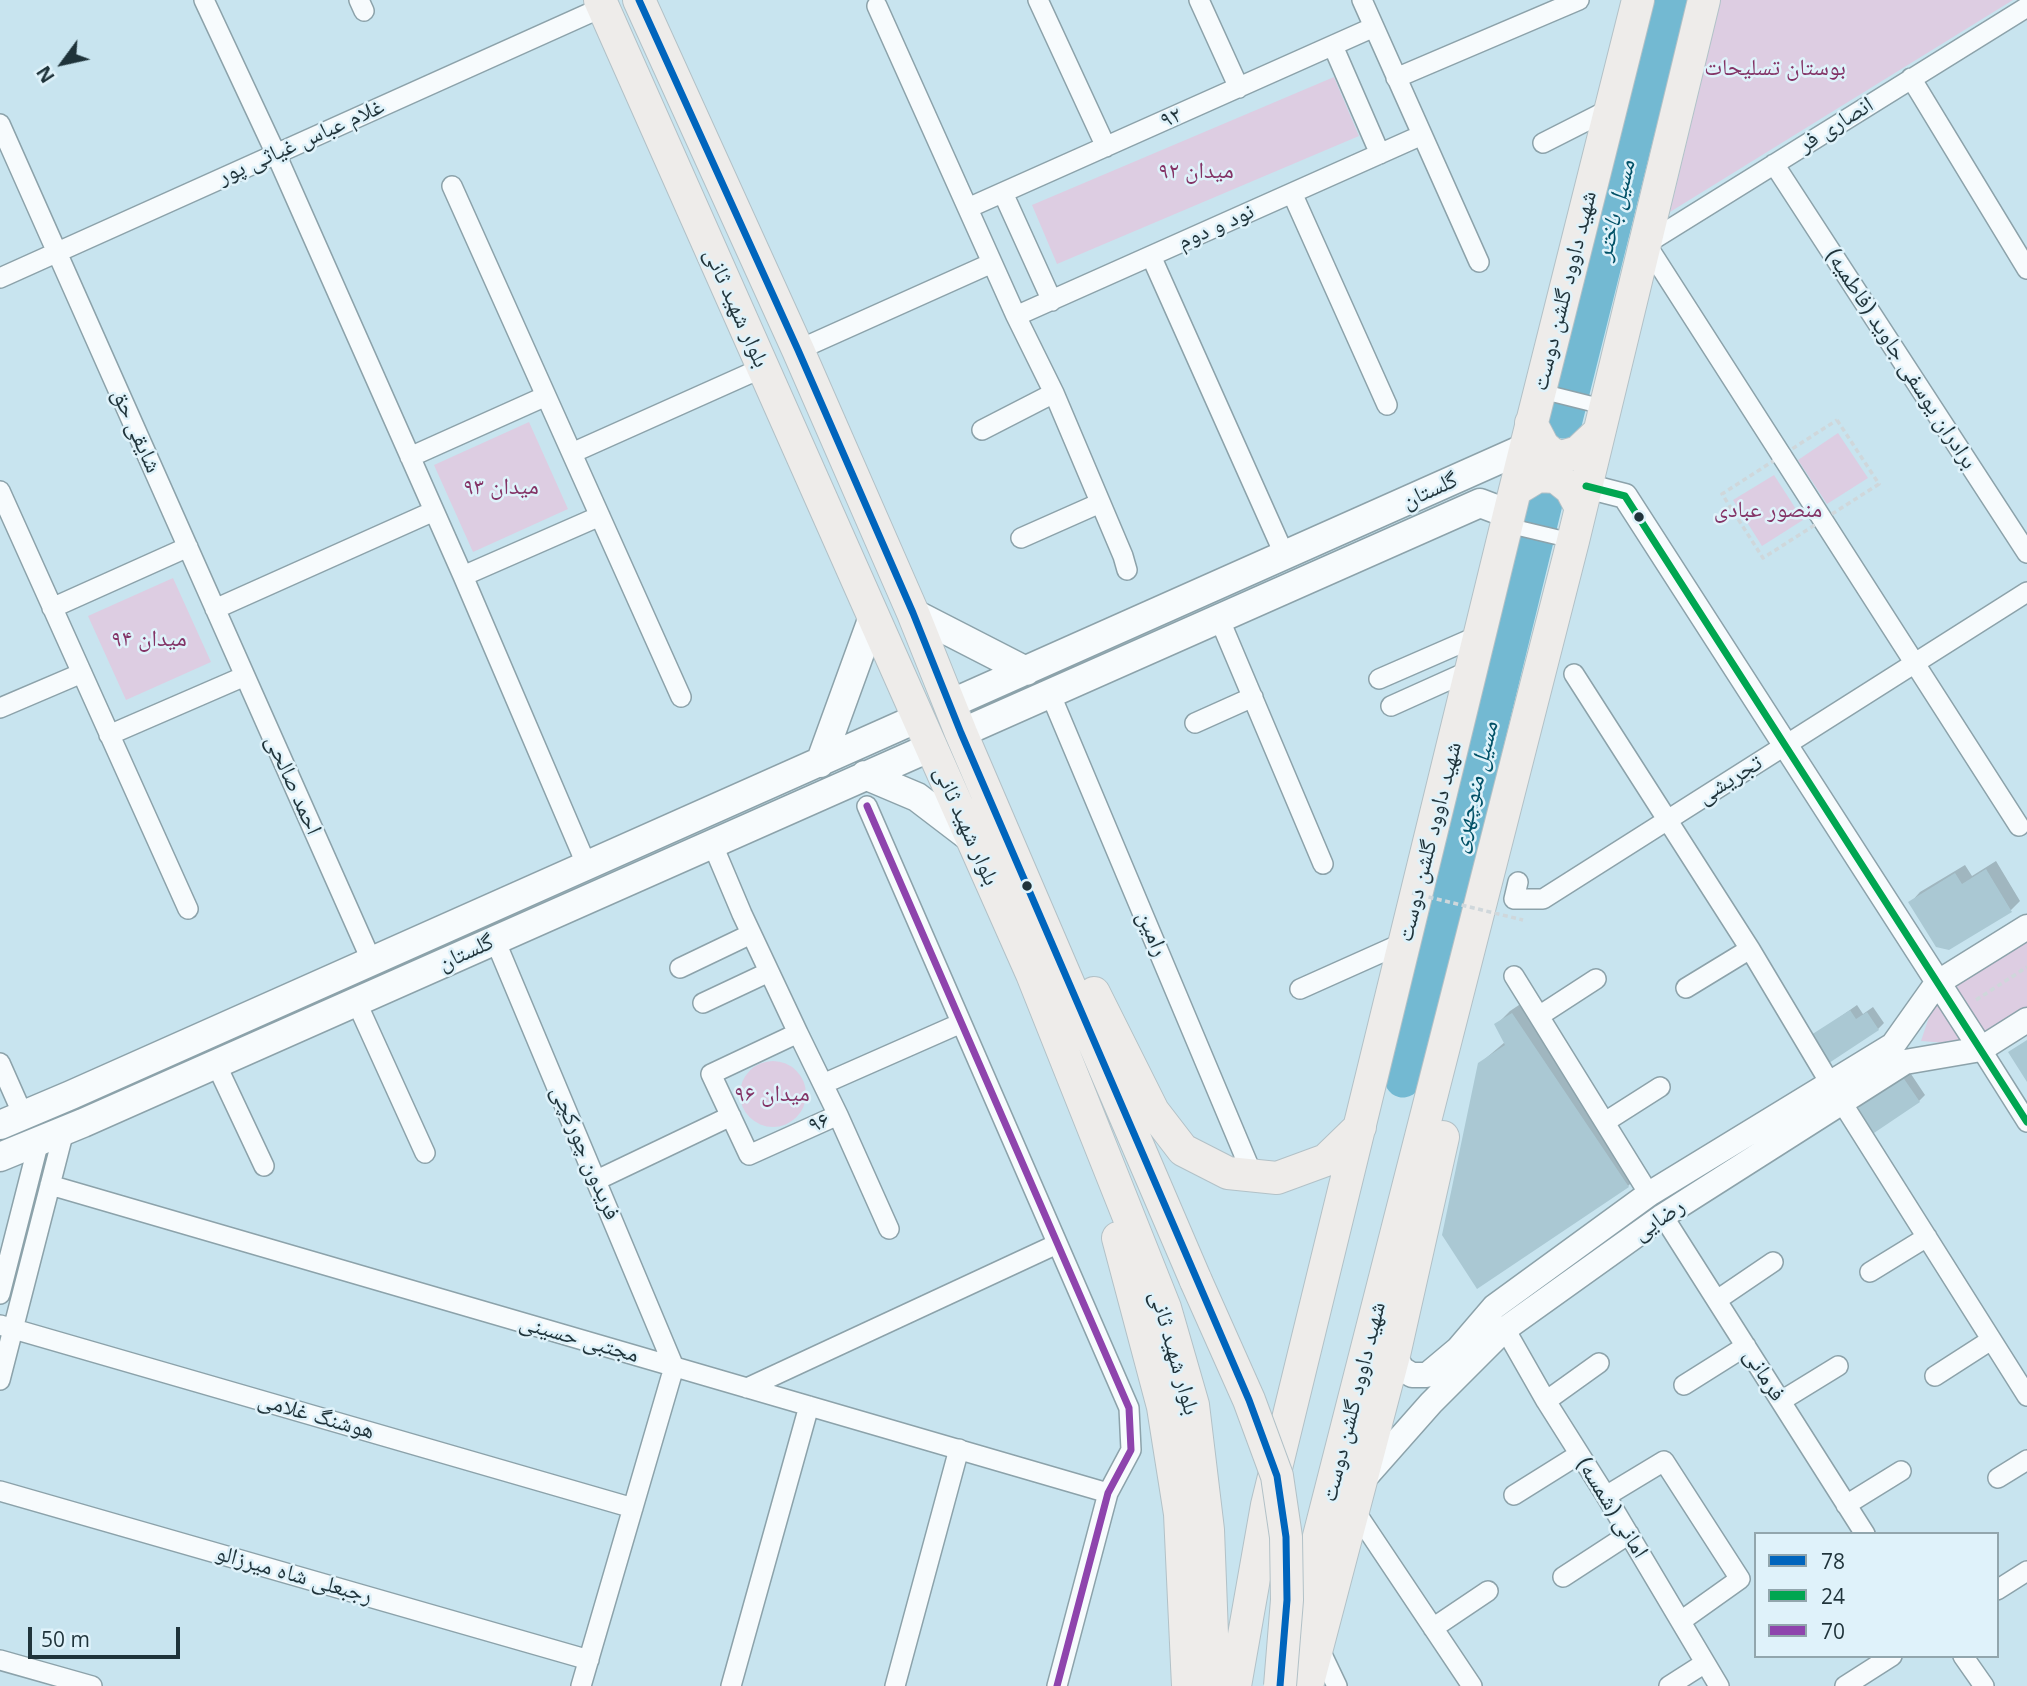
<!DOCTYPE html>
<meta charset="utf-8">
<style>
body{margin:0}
#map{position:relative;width:2027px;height:1686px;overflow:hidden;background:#c8e4ef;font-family:"Open Sans",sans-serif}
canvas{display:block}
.legend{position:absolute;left:1754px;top:1532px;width:245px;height:126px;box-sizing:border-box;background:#dff2fa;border:2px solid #92a6ad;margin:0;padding:9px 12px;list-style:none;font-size:21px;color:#1f333a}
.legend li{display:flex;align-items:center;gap:14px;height:35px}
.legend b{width:35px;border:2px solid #92a6ad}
.north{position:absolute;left:28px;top:28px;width:70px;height:70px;-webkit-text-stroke:5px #dff2fa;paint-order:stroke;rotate:237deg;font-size:19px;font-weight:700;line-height:28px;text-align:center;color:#1f333a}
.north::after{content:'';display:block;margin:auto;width:24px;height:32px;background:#1f333a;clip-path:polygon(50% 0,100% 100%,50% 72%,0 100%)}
.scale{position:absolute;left:28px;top:1627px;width:152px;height:32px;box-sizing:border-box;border:4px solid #1f333a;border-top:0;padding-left:9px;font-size:21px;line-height:24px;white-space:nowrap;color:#1f333a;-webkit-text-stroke:5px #dff2fa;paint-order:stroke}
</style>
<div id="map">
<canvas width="2027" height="1686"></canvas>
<ul class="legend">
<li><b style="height:9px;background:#0065bd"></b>78</li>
<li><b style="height:9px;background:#00a651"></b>24</li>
<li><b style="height:9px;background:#8e44ad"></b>70</li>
</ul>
<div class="north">N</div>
<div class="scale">50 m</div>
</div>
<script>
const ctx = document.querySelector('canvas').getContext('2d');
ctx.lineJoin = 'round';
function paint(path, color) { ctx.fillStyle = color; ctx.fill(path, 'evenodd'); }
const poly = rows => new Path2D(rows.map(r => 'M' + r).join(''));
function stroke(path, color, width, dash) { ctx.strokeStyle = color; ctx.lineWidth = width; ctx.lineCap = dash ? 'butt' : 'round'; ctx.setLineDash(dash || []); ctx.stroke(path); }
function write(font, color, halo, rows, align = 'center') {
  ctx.font = font + ' "Open Sans","Noto Naskh Arabic",sans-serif'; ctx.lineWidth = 5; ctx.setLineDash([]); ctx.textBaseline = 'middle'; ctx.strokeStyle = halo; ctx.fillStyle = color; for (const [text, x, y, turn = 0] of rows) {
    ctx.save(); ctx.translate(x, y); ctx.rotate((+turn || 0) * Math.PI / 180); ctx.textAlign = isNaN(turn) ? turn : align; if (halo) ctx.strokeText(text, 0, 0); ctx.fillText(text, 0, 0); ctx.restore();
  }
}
paint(poly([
 [1721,0,2013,0,1670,212],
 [1334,77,1359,136,1057,264,1032,205],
 [529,422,568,509,473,552,434,465],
 [1838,433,1868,478,1827,504,1798,460],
 [1774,475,1803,520,1762,546,1733,500],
 [173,578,211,662,126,700,88,616],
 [2027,937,2027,1010,1971,1045,1921,1041,1937,993],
 '740 1094a33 33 0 1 1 66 0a33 33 0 1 1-66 0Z'
]), '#ddcde2');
paint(poly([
 [1996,861,2020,901,2011,910,1911,902,1920,892,1965,865,1972,876],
 [1525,1001,1641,1173,1628,1186,1479,1064,1505,1042,1497,1024,1510,1011],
 [1857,1005,1863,1014,1873,1007,1884,1023,1878,1029,1813,1036],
 [1909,1071,1925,1095,1919,1101,1859,1114]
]), '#0003');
stroke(poly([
 [1564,420,1669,0],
 [1403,1079,1546,495]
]), '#73b9d2', 37);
paint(poly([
 [1986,869,2012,912,1949,950,1936,947,1908,902,1955,873,1962,884],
 [1850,1010,1856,1019,1867,1012,1879,1030,1829,1063,1811,1035],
 [1512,1013,1629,1187,1477,1289,1442,1235,1478,1063,1505,1045,1494,1024],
 [2027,1040,2027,1082,2008,1052],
 [1902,1076,1920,1102,1871,1135,1857,1115,1860,1104]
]), '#aac8d3');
const pedestrian = poly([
 [1540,391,1604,407],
 [1506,525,1573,541]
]);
const minor = poly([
 [204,0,276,154,463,576,587,866],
 [359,0,364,11],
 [1038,0,1106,147],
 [1199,0,1239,88],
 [1362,0,1479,262],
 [877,6,1016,316,1054,393,1123,556,1127,570],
 [1333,46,1380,154],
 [1396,78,1579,0],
 [1911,78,2027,269],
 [0,124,372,962],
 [1543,143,1610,109],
 [1774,164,2027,553],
 [452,186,681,697],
 [1003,193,1052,301],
 [1292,193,1387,405],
 [968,208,1374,27],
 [1151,256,1285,556],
 [0,278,603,7],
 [1016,316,1422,135],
 [798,350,992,263],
 [982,430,1054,393],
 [572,453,762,368],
 [410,457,546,396],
 [0,491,188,909],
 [1021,538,1100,503],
 [463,576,600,516],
 [52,608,188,547],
 [215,609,434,511],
 [1219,618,1323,864],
 [1574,674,1750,949,1830,1083],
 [1379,679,1480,635],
 [1050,693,1253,1176],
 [1391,706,1471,670],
 [0,708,82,673],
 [1195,723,1253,697],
 [109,735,245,676],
 [867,806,1129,1408,1131,1450,1108,1493,1057,1686],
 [2019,826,1646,244,2027,7],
 [712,843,742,914,798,1033],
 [1518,882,1514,899,1543,899,2027,592],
 [495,940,674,1367,581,1686],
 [680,968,751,934],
 [1514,976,1649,1194],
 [1686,988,1750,949],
 [1300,989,1405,942],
 [356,1001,425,1153],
 [703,1003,769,972],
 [1539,1016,1596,979],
 [798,1033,838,1115,749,1155,711,1074,798,1033],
 [1981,1049,2027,1122],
 [0,1063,23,1115],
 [216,1064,264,1166],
 [823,1084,959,1024],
 [1841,1101,2027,1396],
 [838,1115,889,1229],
 [1605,1122,1660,1087],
 [597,1180,731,1116],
 [50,1185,1108,1493],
 [1663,1216,1865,1534],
 [1870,1272,1927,1237],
 [0,1294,39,1141],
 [1717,1300,1773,1262],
 [0,1325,633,1508],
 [1505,1329,1546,1401,1606,1496,1719,1686],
 [1935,1376,1991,1340],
 [0,1380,64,1131],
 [1684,1385,1746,1346],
 [747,1388,1057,1244],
 [1546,1401,1599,1363],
 [1781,1401,1838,1366],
 [1998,1478,2027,1460],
 [0,1491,589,1660],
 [1514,1495,1578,1455],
 [1606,1496,1664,1461,1740,1579,1681,1621],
 [1846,1505,1901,1471],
 [1355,1511,1472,1686],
 [1563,1577,1629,1534],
 [1997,1590,2027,1571],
 [1433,1628,1488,1591],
 [1318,1646,1337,1686],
 [1963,1656,1984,1686],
 [0,1660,92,1686],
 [731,1686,809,1406],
 [895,1686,959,1449],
 [1669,1686,1705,1663],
 [1845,1686,1892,1656]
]);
const tertiary = poly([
 [1586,486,1625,496,1981,1049],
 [1394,1355,1402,1369,1412,1375,1427,1375,1458,1349,1494,1307,1649,1194,1893,1045,1937,983,2027,927],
 [1362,1481,1431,1403,1505,1329,1663,1216,1905,1062,1981,1049,2027,1020]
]);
const secondary = poly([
 [913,613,1026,671],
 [950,704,1525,448],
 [961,733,1480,503,1509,514],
 [820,763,873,617],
 [865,775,917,797,972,839],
 [0,1125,71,1095,918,718],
 [0,1157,83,1123,931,747]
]);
const primary = poly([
 [600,0,1032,974,1165,1308,1193,1405,1208,1530,1214,1686],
 [639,0,798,350,913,613,961,733,1196,1281],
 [1531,423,1543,446,1551,453,1561,457,1578,452,1598,433],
 [1515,490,1538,476,1556,477,1571,489,1581,508],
 [1094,993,1153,1111,1183,1150,1228,1173,1277,1178,1326,1160,1360,1127],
 [1118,1238,1163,1407,1180,1514,1188,1686],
 [1292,1642,1573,541,1704,0],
 [1235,1686,1267,1505,1515,490,1638,0],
 [1307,1686,1394,1355,1443,1137]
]);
stroke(pedestrian, '#8ca2aa', 17);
stroke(minor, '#8ca2aa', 22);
stroke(tertiary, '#8ca2aa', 27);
stroke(secondary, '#8ca2aa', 31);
stroke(primary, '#b2c1c7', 34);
stroke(poly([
 [1837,420,1879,484,1763,558,1722,494,1837,420],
 [1976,1000,2027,967]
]), '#cfd7db', 3.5, [5, 3.5]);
stroke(pedestrian, '#f7fbfd', 14);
stroke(minor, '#f7fbfd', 19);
stroke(tertiary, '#f7fbfd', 24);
stroke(secondary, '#f7fbfd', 28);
stroke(primary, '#eeecea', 32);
const primaryBridge = poly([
 [1196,1281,1249,1400,1277,1476,1286,1537,1287,1600,1280,1686]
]);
stroke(primaryBridge, '#b2c1c7', 34, []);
stroke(poly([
 [1412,893,1523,920]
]), '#cfd7db', 3.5, [5, 3.5]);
stroke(primaryBridge, '#eeecea', 32);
stroke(poly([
 [639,0,798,350,913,613,961,733,1249,1400,1277,1476,1286,1537,1287,1600,1280,1686]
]), '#0065bd', 7);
stroke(poly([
 [1586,486,1625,496,2027,1122]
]), '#00a651', 7);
stroke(poly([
 [867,806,1129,1408,1131,1450,1108,1493,1057,1686]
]), '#8e44ad', 7);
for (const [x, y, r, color] of [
 [1639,517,6,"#1f333a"],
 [1027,886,6,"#1f333a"]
]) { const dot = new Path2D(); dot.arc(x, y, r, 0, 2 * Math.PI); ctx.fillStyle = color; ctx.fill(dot); stroke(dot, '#dff2fa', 2.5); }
write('23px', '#833366', '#dff2fa', [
 ["بوستان تسلیحات",1775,68],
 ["میدان ۹۲",1196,171],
 ["میدان ۹۳",501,487],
 ["منصور عبادی",1768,510],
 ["میدان ۹۴",149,639],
 ["میدان ۹۶",772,1094]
]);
write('23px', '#1f333a', '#dff2fa', [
 ["۹۲",1171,118,-24],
 ["انصاری فر",1836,125,-32],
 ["غلام عباس غیاثی ‌پور",301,142,-24],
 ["نود و دوم",1216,227,-24],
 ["شهید داوود گلشن دوست",1565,291,-76],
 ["بلوار شهید ثانی",736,308,66],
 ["برادران یوسفی جاوید (فاطمیه)",1901,359,57],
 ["شایقی حق",136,431,66],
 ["گلستان",1430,491,-24],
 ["تجریشی",1730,780,-32],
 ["احمد صالحی",293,785,66],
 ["بلوار شهید ثانی",966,826,66],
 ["شهید داوود گلشن دوست",1430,842,-76],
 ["رامین",1152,934,67],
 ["گلستان",466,953,-24],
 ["۹۶",819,1123,-25],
 ["فریدون چورکچی",585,1153,67],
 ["رضایی",1659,1220,-34],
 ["مجتبی حسینی",579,1339,16],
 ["بلوار شهید ثانی",1174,1353,74],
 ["فرمانی",1764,1375,58],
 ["شهید داوود گلشن دوست",1354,1402,-76],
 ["هوشنگ غلامی",316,1416,16],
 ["امانی (شمسه)",1612,1508,58],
 ["رجبعلی شاه میرزالو",294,1575,16]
]);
write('italic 24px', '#005066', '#dff2fa', [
 ["مسیل باختر",1616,210,-76],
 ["مسیل منوچهری",1475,787,-76]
]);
</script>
